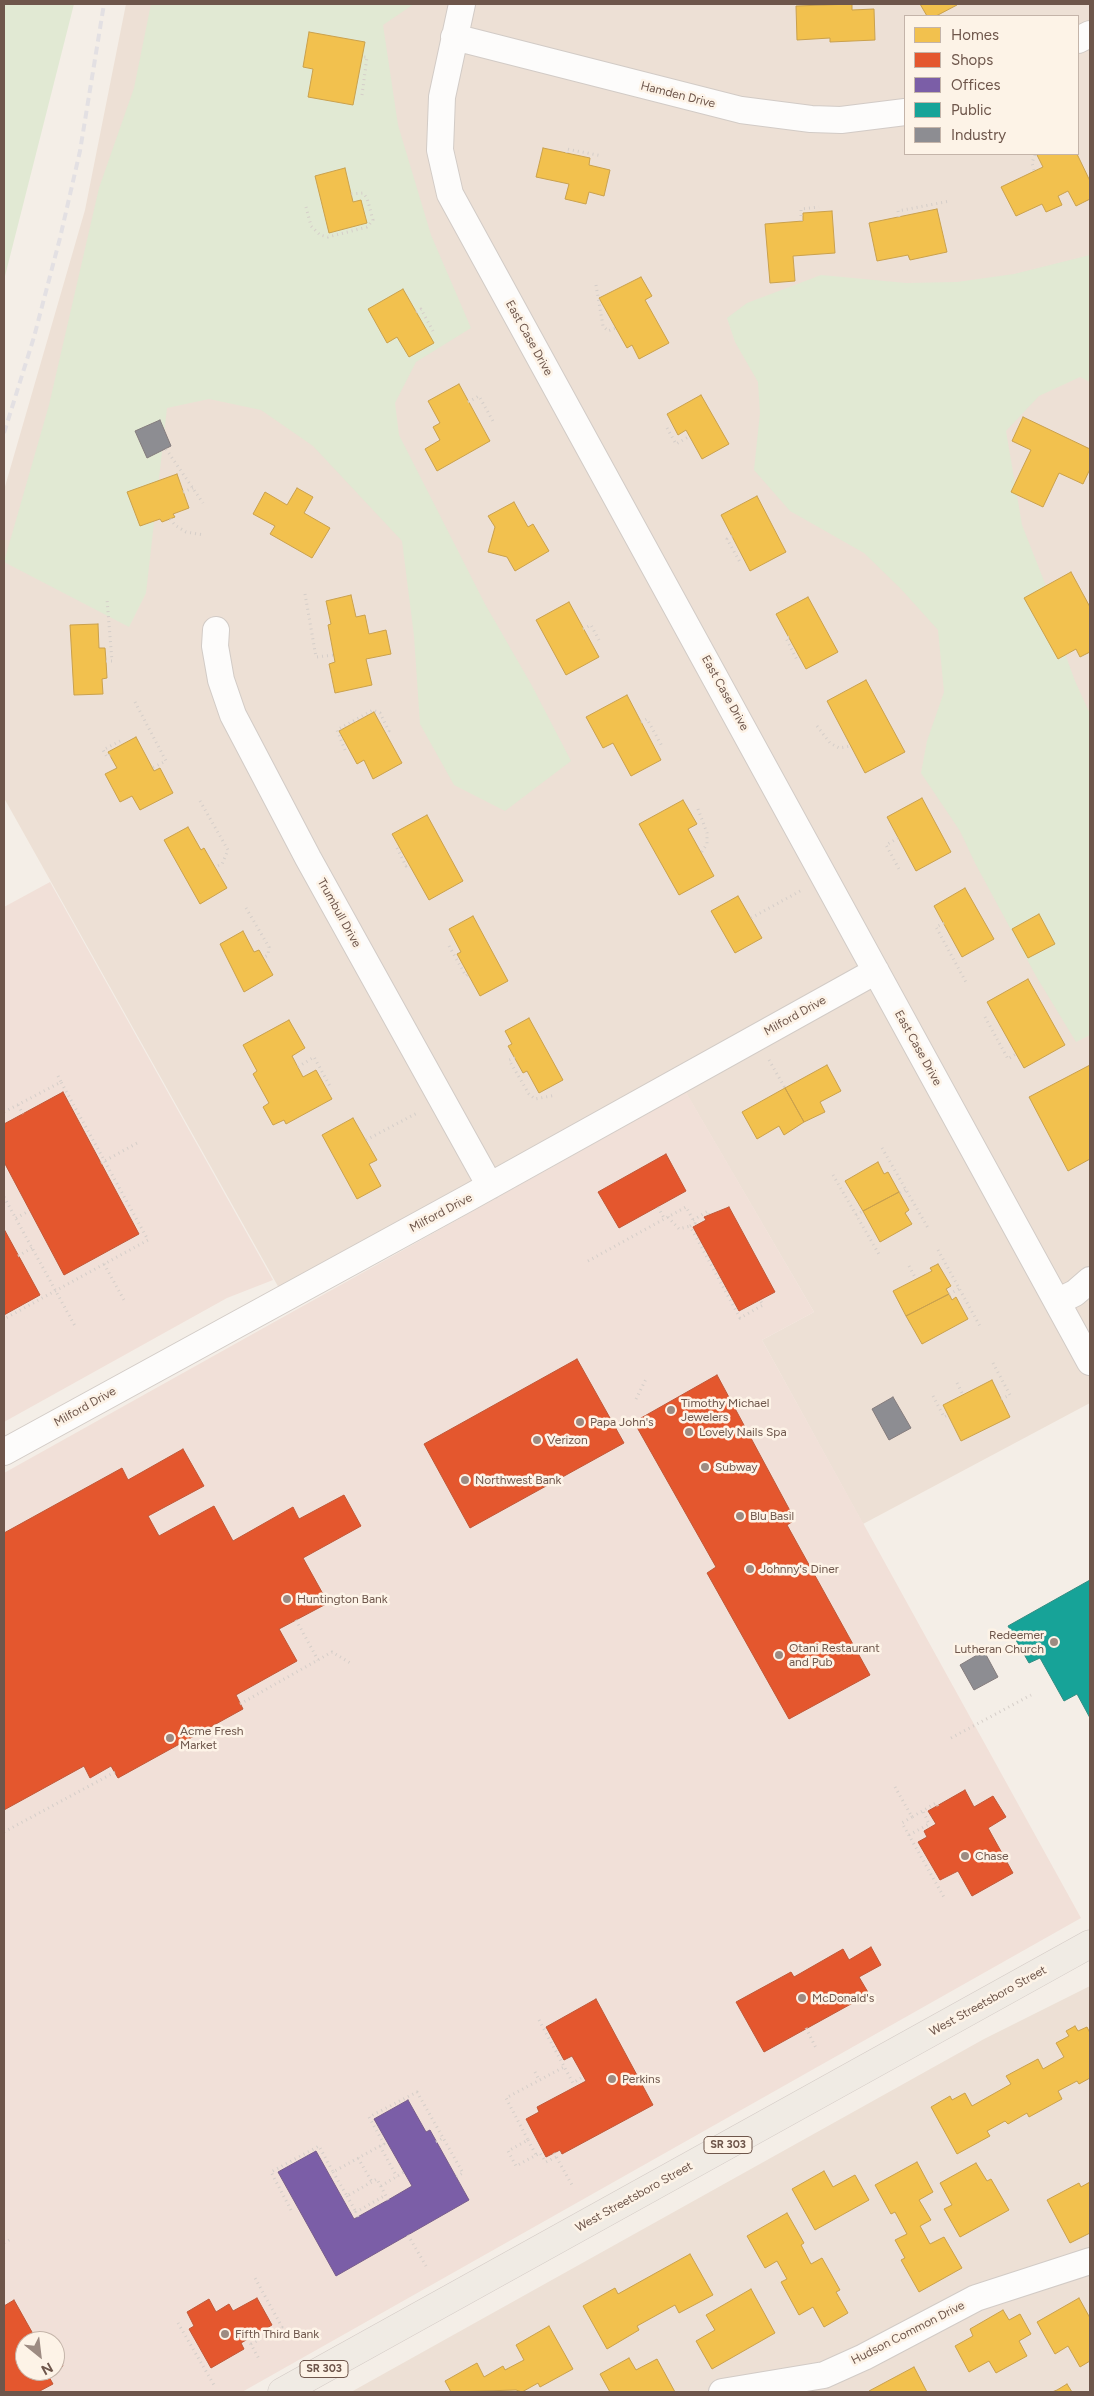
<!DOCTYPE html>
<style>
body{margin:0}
#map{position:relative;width:1094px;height:2396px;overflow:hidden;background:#f4eee7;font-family:Figtree,sans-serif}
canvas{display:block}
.frame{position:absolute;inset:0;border:5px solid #6e564b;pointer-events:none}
.legend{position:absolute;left:904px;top:15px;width:175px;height:140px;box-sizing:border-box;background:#fdf3e7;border:1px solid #c4b4a9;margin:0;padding:6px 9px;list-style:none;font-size:15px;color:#6e564b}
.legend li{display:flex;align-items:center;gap:10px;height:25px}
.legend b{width:25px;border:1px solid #c4b4a9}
.north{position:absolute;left:15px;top:2331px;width:50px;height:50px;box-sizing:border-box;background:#fdf3e7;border:1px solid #c4b4a9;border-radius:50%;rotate:151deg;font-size:14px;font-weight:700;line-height:20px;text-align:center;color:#6e564b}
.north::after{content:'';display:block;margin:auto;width:18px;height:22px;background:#9d8b82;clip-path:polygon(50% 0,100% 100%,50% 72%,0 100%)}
</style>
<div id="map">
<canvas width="1094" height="2396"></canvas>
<div class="frame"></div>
<ul class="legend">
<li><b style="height:14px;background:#f2c14e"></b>Homes</li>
<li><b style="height:14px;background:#e4572e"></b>Shops</li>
<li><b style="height:14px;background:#7b5ea7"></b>Offices</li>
<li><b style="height:14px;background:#17a398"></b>Public</li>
<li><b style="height:14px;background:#8d8d92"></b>Industry</li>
</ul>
<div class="north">N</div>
</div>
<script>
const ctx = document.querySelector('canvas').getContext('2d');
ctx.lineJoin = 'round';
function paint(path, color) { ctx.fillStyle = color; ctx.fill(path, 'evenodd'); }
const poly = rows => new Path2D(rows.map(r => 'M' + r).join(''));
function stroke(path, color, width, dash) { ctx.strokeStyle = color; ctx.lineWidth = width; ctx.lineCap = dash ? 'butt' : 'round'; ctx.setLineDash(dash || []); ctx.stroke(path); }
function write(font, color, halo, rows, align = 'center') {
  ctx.font = font + ' Figtree,sans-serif'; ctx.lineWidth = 5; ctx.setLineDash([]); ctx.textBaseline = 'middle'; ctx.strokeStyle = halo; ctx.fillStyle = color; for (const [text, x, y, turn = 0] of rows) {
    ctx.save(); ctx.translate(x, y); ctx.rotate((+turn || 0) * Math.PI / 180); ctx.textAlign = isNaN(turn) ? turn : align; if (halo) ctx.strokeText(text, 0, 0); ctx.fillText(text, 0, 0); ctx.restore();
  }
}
paint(poly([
 [126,4,1090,4,1090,1403,863,1524,762,1340,814,1312,679,1081,284,1297,4,798,4,490,85,210],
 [905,16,1078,16,1078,154,905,154],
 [1090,1986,1090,2392,351,2392,984,2039]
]), '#ede0d5');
paint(poly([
 [50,882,273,1280,227,1298,4,1422,4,907],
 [686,1092,814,1312,762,1340,1081,1918,242,2392,4,2392,4,1473],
 [25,2341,55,2341,55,2371,25,2371]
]), '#f1e0d8');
paint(poly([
 [4,4,74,4,4,280],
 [151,4,414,4,383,25,398,125,431,235,471,328,416,362,395,403,399,435,485,604,531,684,571,761,505,811,454,785,420,724,414,636,402,541,313,446,261,410,209,399,167,408,146,593,129,627,4,562,49,405,99,188,134,88],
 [1090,255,1090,382,1080,377,1039,396,1006,431,1022,525,1046,586,1055,626,1075,681,1090,714,1090,1035,1076,1042,1036,976,975,863,960,831,921,773,927,741,944,692,938,630,901,589,864,553,790,511,754,470,760,413,758,382,735,342,727,318,747,303,821,275,906,283,957,282,1014,274]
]), '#e1e9d3');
const homes = poly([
 [852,4,852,10,874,9,875,40,830,42,830,38,797,40,796,6,852,4],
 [920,4,956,4,957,5,936,16,927,16,920,4],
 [309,32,365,42,353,105,308,97,313,69,303,67,309,32],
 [543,148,590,158,589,165,610,170,604,196,589,192,586,204,565,199,569,184,536,177,543,148],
 [1040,154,1077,154,1090,181,1090,199,1076,206,1068,191,1058,196,1062,205,1046,212,1042,204,1016,216,1001,187,1043,167,1037,155,1040,154],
 [345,168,353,202,361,200,367,223,329,233,315,176,345,168],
 [937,209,947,252,910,260,908,255,877,261,869,223,937,209],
 [832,211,835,253,793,256,795,281,770,283,765,224,803,221,803,213,832,211],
 [641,277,652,296,645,300,669,343,639,359,632,345,627,348,599,298,641,277],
 [403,289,434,343,409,357,397,337,387,343,368,309,403,289],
 [459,384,490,441,437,471,425,449,440,440,433,427,440,423,428,401,459,384],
 [701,395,729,444,702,459,686,430,678,435,667,414,701,395],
 [1023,417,1090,449,1090,469,1083,484,1059,473,1043,507,1011,492,1031,450,1012,441,1023,417],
 [177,474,189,508,173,514,175,517,162,522,160,519,140,526,127,492,177,474],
 [297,488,313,497,304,513,330,528,312,558,270,534,275,526,253,514,265,492,287,505,297,488],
 [757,496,786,552,750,571,721,515,757,496],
 [514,502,528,527,533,524,549,551,515,571,507,557,488,552,495,527,488,516,514,502],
 [1071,572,1090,607,1090,652,1080,657,1076,649,1058,659,1024,598,1071,572],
 [351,595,356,617,365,615,369,634,386,630,391,654,366,659,372,685,335,693,329,664,335,662,328,625,331,624,326,601,351,595],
 [808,597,838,652,806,669,776,614,808,597],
 [569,602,599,657,566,675,536,620,569,602],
 [98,624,99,648,105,648,106,661,107,678,102,679,103,694,74,695,70,625,98,624],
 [866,680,905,752,865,773,827,701,866,680],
 [627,695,661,760,631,776,613,743,603,748,586,717,627,695],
 [374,712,402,763,373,779,364,760,357,764,339,731,374,712],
 [136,737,154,771,160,768,173,793,140,810,132,796,120,802,105,774,117,768,108,752,136,737],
 [922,798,951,852,916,871,887,817,922,798],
 [683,800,697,824,688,829,714,876,679,895,639,824,683,800],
 [427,815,463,881,429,900,392,834,427,815],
 [188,827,201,850,204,848,227,888,200,904,164,840,188,827],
 [965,888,994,939,962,957,934,906,965,888],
 [738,896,762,938,735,953,711,911,738,896],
 [1039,914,1055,944,1028,958,1012,929,1039,914],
 [473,916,508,981,480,996,457,954,461,952,449,929,473,916],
 [243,931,254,952,259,950,273,975,244,992,220,944,243,931],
 [1028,979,1065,1045,1024,1068,987,1002,1028,979],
 [529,1018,563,1080,539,1093,527,1071,523,1073,508,1046,512,1044,505,1031,529,1018],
 [289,1020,305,1048,292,1056,303,1077,316,1070,332,1099,286,1124,284,1120,273,1125,263,1107,269,1103,253,1074,257,1071,243,1045,289,1020],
 [827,1065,841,1091,820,1102,825,1112,804,1122,785,1088,827,1065],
 [1090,1065,1090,1159,1068,1171,1029,1097,1090,1065],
 [785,1088,804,1122,784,1135,779,1126,757,1139,742,1112,785,1088],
 [353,1118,377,1160,369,1164,381,1186,357,1199,322,1135,353,1118],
 [878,1162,884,1174,888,1172,899,1192,863,1211,845,1181,878,1162],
 [899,1192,909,1210,905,1213,912,1224,880,1242,863,1211,899,1192],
 [938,1264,951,1286,946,1289,949,1294,906,1316,893,1291,932,1271,930,1268,938,1264],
 [949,1294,952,1300,956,1297,968,1319,922,1344,906,1316,949,1294],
 [992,1380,1010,1417,961,1441,943,1405,992,1380],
 [1075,2026,1078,2031,1087,2027,1090,2033,1090,2078,1079,2084,1077,2081,1058,2091,1062,2099,1029,2117,1027,2113,1008,2124,1005,2121,987,2131,990,2136,957,2154,931,2107,950,2096,952,2100,965,2093,972,2106,1011,2084,1006,2076,1038,2059,1043,2069,1064,2057,1056,2043,1069,2036,1066,2031,1075,2026],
 [917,2162,933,2192,919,2200,931,2220,920,2226,930,2244,944,2237,962,2268,919,2292,901,2260,905,2258,895,2240,907,2234,895,2212,891,2214,875,2185,917,2162],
 [976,2163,987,2181,991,2179,1009,2210,960,2237,944,2209,952,2205,940,2183,976,2163],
 [824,2171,833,2187,855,2175,869,2200,815,2230,792,2189,824,2171],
 [1090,2182,1090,2233,1070,2243,1047,2200,1079,2183,1081,2187,1090,2182],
 [787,2213,804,2243,801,2245,811,2264,822,2258,840,2290,836,2292,848,2313,824,2327,813,2307,799,2315,781,2282,787,2279,777,2261,765,2268,747,2236,787,2213],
 [690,2254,713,2295,679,2313,675,2305,637,2326,639,2330,607,2349,583,2306,615,2288,618,2294,690,2254],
 [751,2289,775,2333,712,2369,696,2341,715,2330,706,2315,751,2289],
 [1079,2298,1090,2318,1090,2361,1080,2367,1068,2346,1055,2354,1037,2322,1079,2298],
 [1003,2310,1009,2320,1020,2314,1031,2334,1019,2341,1027,2356,996,2373,989,2361,969,2372,955,2346,973,2336,970,2329,1003,2310],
 [549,2326,573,2369,540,2387,538,2383,522,2392,516,2390,451,2392,445,2381,477,2363,484,2377,503,2366,505,2370,524,2360,516,2345,549,2326],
 [629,2358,636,2370,657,2359,675,2392,610,2392,600,2374,629,2358],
 [914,2367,927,2392,870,2392,869,2391,914,2367],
 [1067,2384,1072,2392,1052,2392,1057,2390,1067,2384]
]);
paint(homes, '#f2c14e');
stroke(homes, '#caa14d', 1);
const shops = poly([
 [63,1092,139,1234,64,1275,4,1162,4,1124,63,1092],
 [666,1154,686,1191,619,1228,598,1192,666,1154],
 [729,1207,775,1292,739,1311,693,1227,706,1220,704,1217,729,1207],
 [4,1229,40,1295,4,1315,4,1229],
 [577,1359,624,1443,470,1528,424,1444,577,1359],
 [717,1375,795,1520,787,1525,870,1675,789,1719,707,1573,716,1567,634,1422,717,1375],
 [183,1449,204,1486,148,1516,159,1536,214,1506,233,1541,293,1507,299,1519,344,1495,361,1526,303,1558,328,1603,279,1629,297,1661,236,1695,243,1709,118,1778,111,1766,90,1778,84,1766,4,1810,4,1533,122,1468,128,1480,183,1449],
 [965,1790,974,1807,993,1796,1006,1817,988,1828,1013,1873,972,1896,958,1871,940,1880,918,1842,927,1837,924,1831,936,1824,928,1811,965,1790],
 [871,1947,881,1965,859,1977,869,1994,764,2052,736,2002,791,1972,794,1977,843,1949,849,1960,871,1947],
 [596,1999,653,2105,562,2154,560,2150,546,2157,526,2119,539,2112,537,2107,586,2081,572,2056,564,2060,546,2027,596,1999],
 [257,2298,272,2325,241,2343,244,2349,211,2368,189,2329,194,2326,187,2312,209,2299,216,2312,229,2304,233,2311,257,2298],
 [14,2300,37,2341,25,2341,25,2371,55,2371,48,2375,53,2384,38,2392,4,2392,4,2306,14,2300],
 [55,2352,63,2366,55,2371,55,2352]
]);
paint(shops, '#e4572e');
stroke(shops, '#c15737', 1);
const offices = poly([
 [408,2100,426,2132,430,2130,469,2200,336,2276,278,2172,316,2151,354,2219,388,2200,412,2186,374,2119,408,2100]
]);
paint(offices, '#7b5ea7');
stroke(offices, '#775c8b', 1);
const public = poly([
 [1090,1580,1090,1718,1077,1694,1064,1701,1040,1658,1029,1663,1008,1626,1090,1580]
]);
paint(public, '#17a398');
stroke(public, '#318c81', 1);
const industry = poly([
 [160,420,171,446,147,458,135,431,160,420],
 [893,1397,911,1428,889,1440,872,1409,893,1397],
 [984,1651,998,1677,974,1690,960,1665,984,1651]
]);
paint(industry, '#8d8d92');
stroke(industry, '#847c7d', 1);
const minor = poly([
 [462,4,442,97,440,150,450,194,1090,1362],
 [454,37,741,110,811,119,841,120,905,112],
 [1078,40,1090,34],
 [216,630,215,646,221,680,233,715,308,858,490,1186],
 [1057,1302,1075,1293,1090,1280],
 [4,1452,468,1198,876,971],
 [722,2392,824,2375,864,2357,976,2298,1090,2261]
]);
const major = poly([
 [282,2392,1090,1944]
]);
stroke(minor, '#d2cbc6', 28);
stroke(major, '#d3cac5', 29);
stroke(poly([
 [362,95,367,57,362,57],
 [567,153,567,149,602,156],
 [1034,170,1032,163,1035,154],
 [306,207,311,226,320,235,328,237,367,227,373,220,367,198,363,193,351,194],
 [899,217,898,211,950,201],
 [801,221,801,209,819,207],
 [596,285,603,326,608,331,616,328],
 [416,312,421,309,433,331],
 [468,402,479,396,494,423],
 [667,428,676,444,690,436],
 [166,449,203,503],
 [183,492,193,488],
 [170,519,175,525,186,532,204,535],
 [732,536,727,539,741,564],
 [305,594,316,657,334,655],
 [583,629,591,625,600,642],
 [789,637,786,638,797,660],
 [106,661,112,661,107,599],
 [135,702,166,761,152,768],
 [641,722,647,719,663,748],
 [817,726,830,743,839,748,851,746],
 [345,750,337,730,373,710,380,713,389,731,385,733],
 [110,755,107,757,103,750,120,741],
 [200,801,228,850,222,864,215,867],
 [698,809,707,833,707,844,701,853],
 [898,838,886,845,899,869],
 [397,848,406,866,409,864],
 [246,908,269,947,268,955,263,958],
 [751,918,802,890],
 [944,923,936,927,967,984],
 [449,946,466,976,468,974],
 [985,1017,1008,1059,1016,1054],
 [515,1058,509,1060,529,1094,535,1099,556,1095],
 [769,1060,785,1088],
 [298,1067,314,1057,331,1088],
 [58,1076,61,1082],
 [18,1105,23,1114],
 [4,1112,61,1082,148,1240,4,1319],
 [366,1140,419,1112],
 [882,1148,928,1228],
 [101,1163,139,1142],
 [833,1175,880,1256],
 [900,1193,906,1190],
 [4,1197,75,1326],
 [658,1207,664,1218],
 [856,1215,863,1211],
 [668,1217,679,1229,690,1226],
 [16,1218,29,1211],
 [693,1220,708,1211,709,1214],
 [938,1250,981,1328],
 [18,1256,32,1248],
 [588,1261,686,1207,695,1223,690,1226,740,1318,763,1305,760,1300],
 [104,1264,124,1300],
 [909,1266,916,1279],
 [949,1294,959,1289],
 [993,1363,1010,1395,1001,1399],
 [957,1383,963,1395],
 [933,1396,944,1417,948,1415],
 [636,1399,647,1377],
 [296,1620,318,1660],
 [240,1704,332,1652,352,1664],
 [951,1738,1031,1695],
 [895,1787,912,1817,936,1803,938,1806],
 [912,1817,902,1823,945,1899],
 [4,1832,115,1772],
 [909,1835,929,1824,923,1811],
 [539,2020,573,2083,584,2076],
 [806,2028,817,2050],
 [535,2072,539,2080],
 [528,2140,536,2155],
 [436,2142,443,2138],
 [380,2146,397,2177],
 [554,2153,572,2185],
 [556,2157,546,2162,540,2153,516,2166,508,2151,528,2140,506,2098,564,2067],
 [358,2158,372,2182],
 [333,2172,347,2196,377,2179,388,2200],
 [381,2186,404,2172],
 [347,2196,356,2212],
 [291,2210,271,2172,319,2146,333,2172,380,2146,384,2144,369,2117,417,2092,463,2173,456,2177],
 [358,2217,356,2212,386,2195],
 [408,2235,426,2266],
 [4,2243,11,2239],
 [178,2323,214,2385],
 [248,2339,259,2359],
 [251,2344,282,2327,255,2278]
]), '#d5cec9', 3, [1, 4]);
stroke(minor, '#fdfcfb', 26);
stroke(major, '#f0ebe4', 28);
stroke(poly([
 [4,433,34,337,60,238,80,151,104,4]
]), '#e3e0e3', 4, [8, 5]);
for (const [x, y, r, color] of [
 [671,1410,5,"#9d8b82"],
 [580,1422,5,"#9d8b82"],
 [689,1432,5,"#9d8b82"],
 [537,1440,5,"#9d8b82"],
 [705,1467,5,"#9d8b82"],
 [465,1480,5,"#9d8b82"],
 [740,1516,5,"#9d8b82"],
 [750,1569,5,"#9d8b82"],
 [287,1599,5,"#9d8b82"],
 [1054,1642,5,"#9d8b82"],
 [779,1655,5,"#9d8b82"],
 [170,1738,5,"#9d8b82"],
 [965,1856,5,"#9d8b82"],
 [802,1998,5,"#9d8b82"],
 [612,2079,5,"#9d8b82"],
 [225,2334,5,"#9d8b82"]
]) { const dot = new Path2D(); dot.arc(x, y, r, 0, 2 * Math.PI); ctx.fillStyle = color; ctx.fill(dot); stroke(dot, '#fdf3e7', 2); }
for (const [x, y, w] of [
 [728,2145,48],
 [324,2369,48]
]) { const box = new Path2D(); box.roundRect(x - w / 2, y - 8.5, w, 17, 4); ctx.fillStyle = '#fdf3e7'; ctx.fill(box); stroke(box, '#6e564b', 1); }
write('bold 11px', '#6e564b', null, [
 ["SR 303",728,2145],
 ["SR 303",324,2369]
]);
write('12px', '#6e564b', '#fdf3e7', [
 ["Hamden Drive",678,95,14],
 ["East Case Drive",529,338,61],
 ["East Case Drive",725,693,61],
 ["Trumbull Drive",339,913,61],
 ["Milford Drive",795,1016,-29],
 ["East Case Drive",918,1048,61],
 ["Milford Drive",441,1213,-28],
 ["Milford Drive",85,1407,-29],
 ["West Streetsboro Street",988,2001,-29],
 ["West Streetsboro Street",634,2197,-29],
 ["Hudson Common Drive",908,2333,-27]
]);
write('12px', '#6e564b', '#fdf3e7', [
 ["Timothy Michael",681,1403],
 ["Jewelers",681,1417],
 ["Papa John's",590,1422],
 ["Lovely Nails Spa",699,1432],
 ["Verizon",547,1440],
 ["Subway",715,1467],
 ["Northwest Bank",475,1480],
 ["Blu Basil",750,1516],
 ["Johnny's Diner",760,1569],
 ["Huntington Bank",297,1599],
 ["Redeemer",1044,1635,"right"],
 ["Lutheran Church",1044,1649,"right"],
 ["Otani Restaurant",789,1648],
 ["and Pub",789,1662],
 ["Acme Fresh",180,1731],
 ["Market",180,1745],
 ["Chase",975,1856],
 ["McDonald's",812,1998],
 ["Perkins",622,2079],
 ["Fifth Third Bank",235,2334]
], 'left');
</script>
